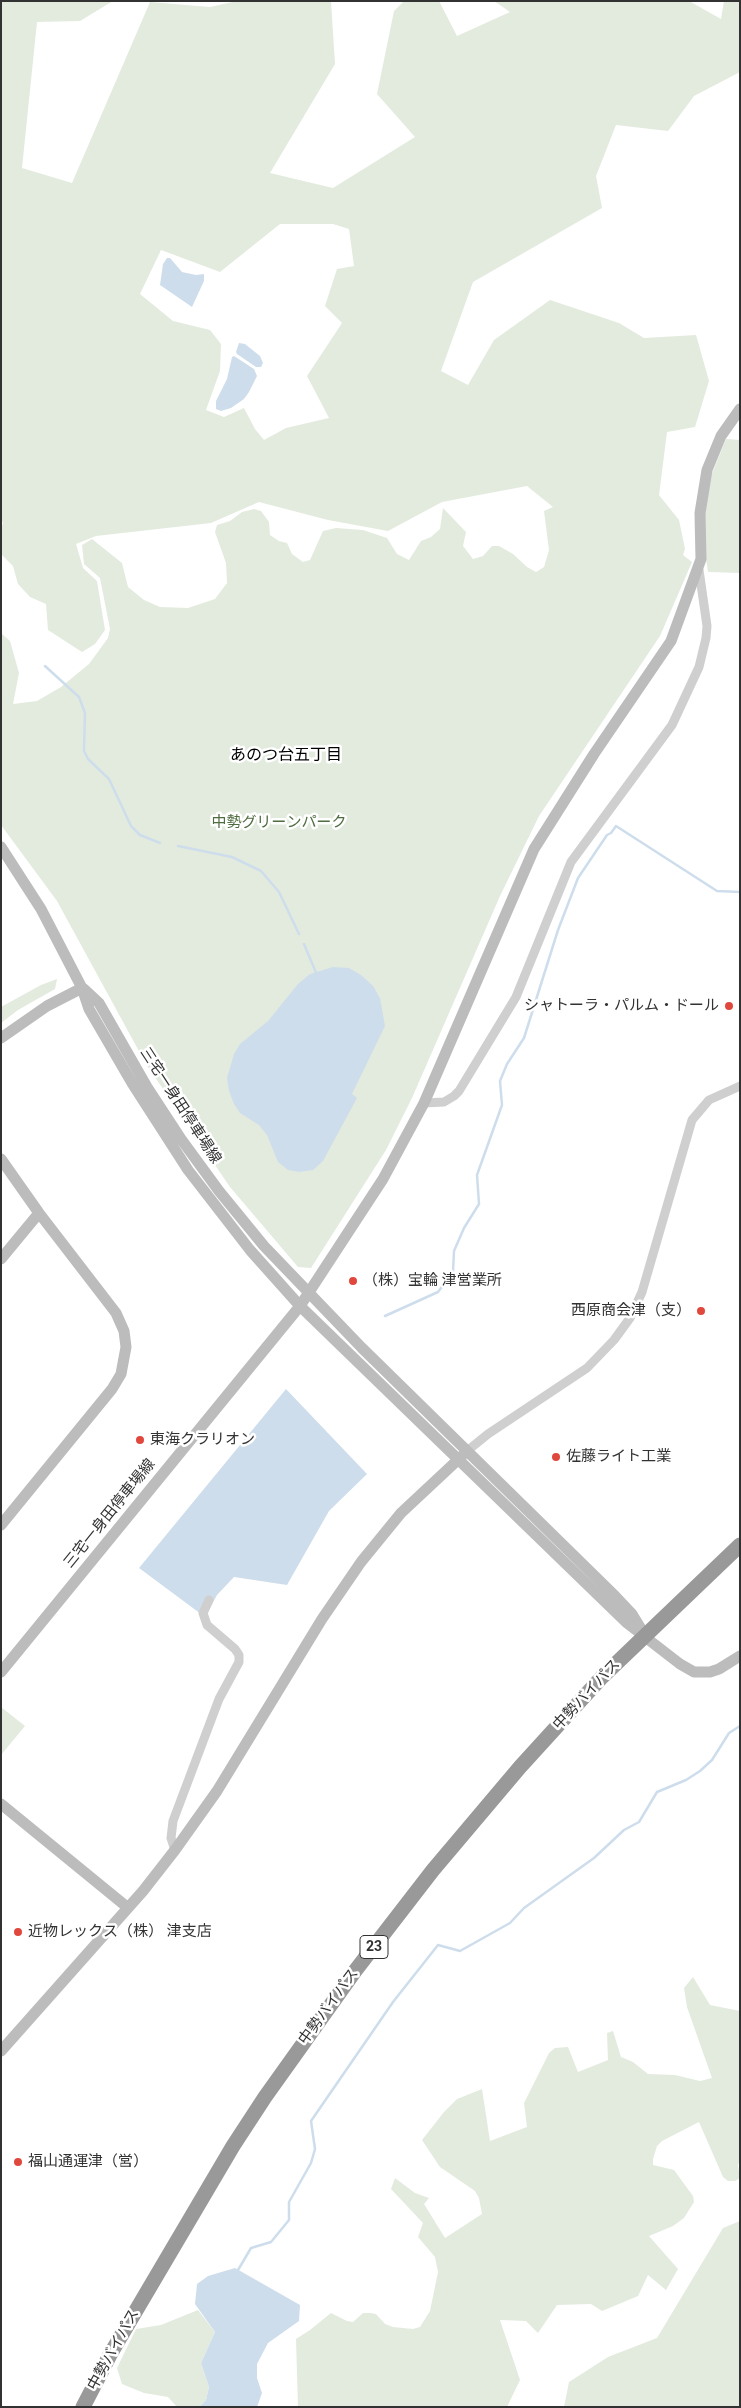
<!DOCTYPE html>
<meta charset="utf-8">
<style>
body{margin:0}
#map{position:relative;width:741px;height:2408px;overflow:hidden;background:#fff;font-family:Roboto,sans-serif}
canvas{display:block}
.frame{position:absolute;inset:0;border:2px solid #323232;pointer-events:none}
</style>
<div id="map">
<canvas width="741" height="2408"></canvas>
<div class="frame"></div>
</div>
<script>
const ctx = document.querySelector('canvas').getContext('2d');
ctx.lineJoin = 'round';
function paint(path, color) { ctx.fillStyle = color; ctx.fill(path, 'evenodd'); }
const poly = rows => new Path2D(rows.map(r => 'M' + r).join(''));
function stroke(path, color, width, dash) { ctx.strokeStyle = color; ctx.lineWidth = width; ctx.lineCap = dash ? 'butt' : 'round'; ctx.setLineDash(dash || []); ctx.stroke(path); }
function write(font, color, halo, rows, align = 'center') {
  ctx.font = font + ' Roboto,"Noto Sans JP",sans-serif'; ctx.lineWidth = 5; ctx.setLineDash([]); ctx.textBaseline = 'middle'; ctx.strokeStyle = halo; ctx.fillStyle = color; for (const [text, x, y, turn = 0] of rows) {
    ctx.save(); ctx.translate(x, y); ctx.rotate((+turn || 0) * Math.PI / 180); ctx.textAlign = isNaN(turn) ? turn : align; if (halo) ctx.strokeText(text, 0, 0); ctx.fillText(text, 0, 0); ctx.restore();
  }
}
paint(poly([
 [1,1,113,1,80,21,37,22,22,168,72,183,150,2,210,7,237,1,331,1,335,64,270,173,333,188,415,137,377,94,394,11,404,1,439,1,457,36,510,12,494,1,689,1,721,19,724,1,740,1,740,72,694,96,668,131,616,125,596,176,602,208,473,282,441,371,468,385,494,340,550,300,619,323,644,338,696,335,709,381,695,427,667,432,659,495,679,520,685,549,683,555,692,562,660,636,539,816,500,896,412,1098,386,1150,311,1268,298,1267,230,1187,146,1064,57,901,1,825,1,633,10,641,19,673,13,704,37,701,61,687,89,664,108,638,110,629,100,578,84,564,82,545,92,539,122,563,128,587,144,600,160,607,188,608,215,599,227,583,226,563,215,532,217,525,230,521,242,512,254,509,261,511,269,522,270,535,279,541,287,543,292,554,303,562,310,560,323,531,336,528,363,530,387,538,397,554,409,560,421,541,431,537,440,529,443,508,466,532,463,546,473,559,483,556,492,546,499,546,513,554,527,567,536,572,544,567,549,550,544,511,553,507,527,486,442,502,388,531,328,520,259,502,211,523,96,536,76,544,83,568,97,581,105,630,95,644,82,652,48,630,46,604,30,597,18,584,13,566,1,554,1,530,3,522,1,521],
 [280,224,333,224,349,229,354,266,337,269,325,306,342,323,307,376,329,418,286,428,264,440,255,429,244,408,224,417,206,410,220,371,221,344,210,330,173,321,140,294,161,250,220,272],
 [726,439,740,440,740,573,708,572,700,519,709,481],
 [57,979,55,989,18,1010,1,1023,1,1007,41,985],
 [1,1707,25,1726,1,1755],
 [693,1977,710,2005,740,2011,740,2159,738,2165,740,2178,735,2181,728,2181,723,2177,699,2122,662,2141,657,2146,653,2159,653,2165,674,2170,693,2196,694,2202,684,2218,673,2226,649,2236,678,2269,666,2290,648,2275,638,2296,602,2311,591,2304,557,2305,538,2333,526,2321,500,2320,520,2380,507,2407,298,2407,296,2339,310,2330,331,2313,347,2321,353,2322,363,2313,370,2313,376,2314,385,2324,393,2327,413,2329,420,2327,430,2311,438,2272,435,2257,418,2237,423,2223,391,2189,395,2178,415,2193,429,2198,424,2204,445,2238,482,2214,479,2198,475,2191,440,2167,422,2140,444,2112,457,2099,482,2089,490,2141,527,2127,524,2103,549,2053,555,2048,568,2047,578,2072,608,2060,607,2033,613,2031,621,2057,633,2062,648,2074,675,2075,700,2081,712,2078,687,2007,684,1988],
 [740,2221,740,2407,564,2407,569,2382,608,2357,657,2338,723,2228],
 [198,2310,215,2332,201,2363,209,2387,206,2400,199,2407,177,2407,168,2397,144,2393,122,2384,117,2368,136,2329,161,2325]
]), '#e3ebde');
paint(poly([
 [167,258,170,258,182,272,196,275,204,274,204,281,192,307,160,285,163,264],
 [239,343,245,344,260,356,263,363,261,367,256,367,237,354,236,352],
 [234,356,254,369,257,376,249,392,244,399,231,408,221,411,216,409,216,401,227,379,232,357],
 [333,967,349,968,361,975,373,986,380,998,385,1026,352,1094,357,1098,323,1161,313,1170,299,1172,288,1170,278,1162,267,1135,259,1125,240,1113,234,1104,229,1091,227,1078,234,1054,240,1044,268,1021,298,984,310,974],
 [286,1389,367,1474,329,1511,287,1585,234,1577,217,1595,205,1617,139,1568],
 [235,2268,300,2305,299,2321,268,2343,257,2364,257,2378,262,2393,257,2407,199,2407,206,2400,209,2387,201,2363,215,2332,195,2304,197,2284,208,2276]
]), '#ceddec');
stroke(poly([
 [45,666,79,697,85,713,84,751,88,759,109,779,131,826,140,835,160,843],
 [178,846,232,857,261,871,279,892,299,934],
 [304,944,317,975],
 [385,1316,438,1292,453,1272,454,1251,464,1228,479,1204,477,1175,502,1105,500,1081,507,1064,524,1038,558,930,578,878,607,835,611,833,616,826,717,891,740,892],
 [238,2270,251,2248,271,2242,289,2220,289,2202,311,2163,315,2149,311,2121,393,2002,438,1945,460,1951,510,1923,524,1908,594,1858,624,1830,639,1822,657,1792,686,1780,700,1771,712,1760,729,1733,740,1726]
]), '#ceddec', 2.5);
stroke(poly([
 [424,1103,444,1102,454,1096,459,1091,516,997,571,862,672,725,699,667,706,638,707,626,699,570],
 [467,1451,488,1434,587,1368,614,1340,630,1318,642,1292,692,1120,709,1100,740,1086],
 [175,1850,171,1838,173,1821,219,1699,239,1662,239,1655,235,1649,207,1625,203,1613,209,1600]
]), '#cfcfcf', 9);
stroke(poly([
 [1,847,41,909,82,988,89,1009,132,1083,188,1170,250,1250,300,1306,627,1623,680,1664,694,1672,710,1672,719,1669,740,1656],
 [84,989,99,1003,147,1087,181,1139,219,1191,264,1246,362,1348,615,1596,632,1614,643,1632],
 [1,1038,47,1006,82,988],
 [1,1159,39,1213,116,1313,124,1331,126,1347,121,1374,112,1389,1,1525],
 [1,1259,39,1213],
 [1,1672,300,1306,383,1179,424,1103,534,849,594,754,671,641,701,559,700,513,707,470,721,436,740,409],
 [1,1804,127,1907],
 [1,2051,143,1891,175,1850,217,1791,322,1619,361,1562,401,1513,462,1456]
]), '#bcbcbc', 11);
stroke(poly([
 [83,2407,111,2353,233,2146,265,2097,355,1971,433,1870,520,1767,602,1677,740,1545]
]), '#999', 15);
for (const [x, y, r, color] of [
 [729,1006,5,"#e0473d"],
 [353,1281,5,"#e0473d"],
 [701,1311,5,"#e0473d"],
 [140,1440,5,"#e0473d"],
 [556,1457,5,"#e0473d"],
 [18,1932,5,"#e0473d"],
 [18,2162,5,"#e0473d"]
]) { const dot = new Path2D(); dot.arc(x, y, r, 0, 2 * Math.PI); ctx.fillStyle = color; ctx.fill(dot); stroke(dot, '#fff', 2); }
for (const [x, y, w] of [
 [374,1947,28]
]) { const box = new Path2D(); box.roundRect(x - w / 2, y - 11.5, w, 23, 4); ctx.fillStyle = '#fff'; ctx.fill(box); stroke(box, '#323232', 1); }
write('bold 14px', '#323232', null, [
 ["23",374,1947]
]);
write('15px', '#4f6d40', '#fff', [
 ["中勢グリーンパーク",279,823]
]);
write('15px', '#323232', '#fff', [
 ["シャトーラ・パルム・ドール",719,1006,"right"],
 ["（株）宝輪 津営業所",363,1281],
 ["西原商会津（支）",691,1311,"right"],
 ["東海クラリオン",150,1440],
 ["佐藤ライト工業",566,1457],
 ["近物レックス（株） 津支店",28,1932],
 ["福山通運津（営）",28,2162]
], 'left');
write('15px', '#323232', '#fff', [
 ["三宅一身田停車場線",180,1106,57],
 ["三宅一身田停車場線",110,1514,-51],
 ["中勢バイパス",587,1695,-47],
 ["中勢バイパス",329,2007,-54],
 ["中勢バイパス",114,2350,-61]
]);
write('16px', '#000', '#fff', [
 ["あのつ台五丁目",286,756]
]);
</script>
